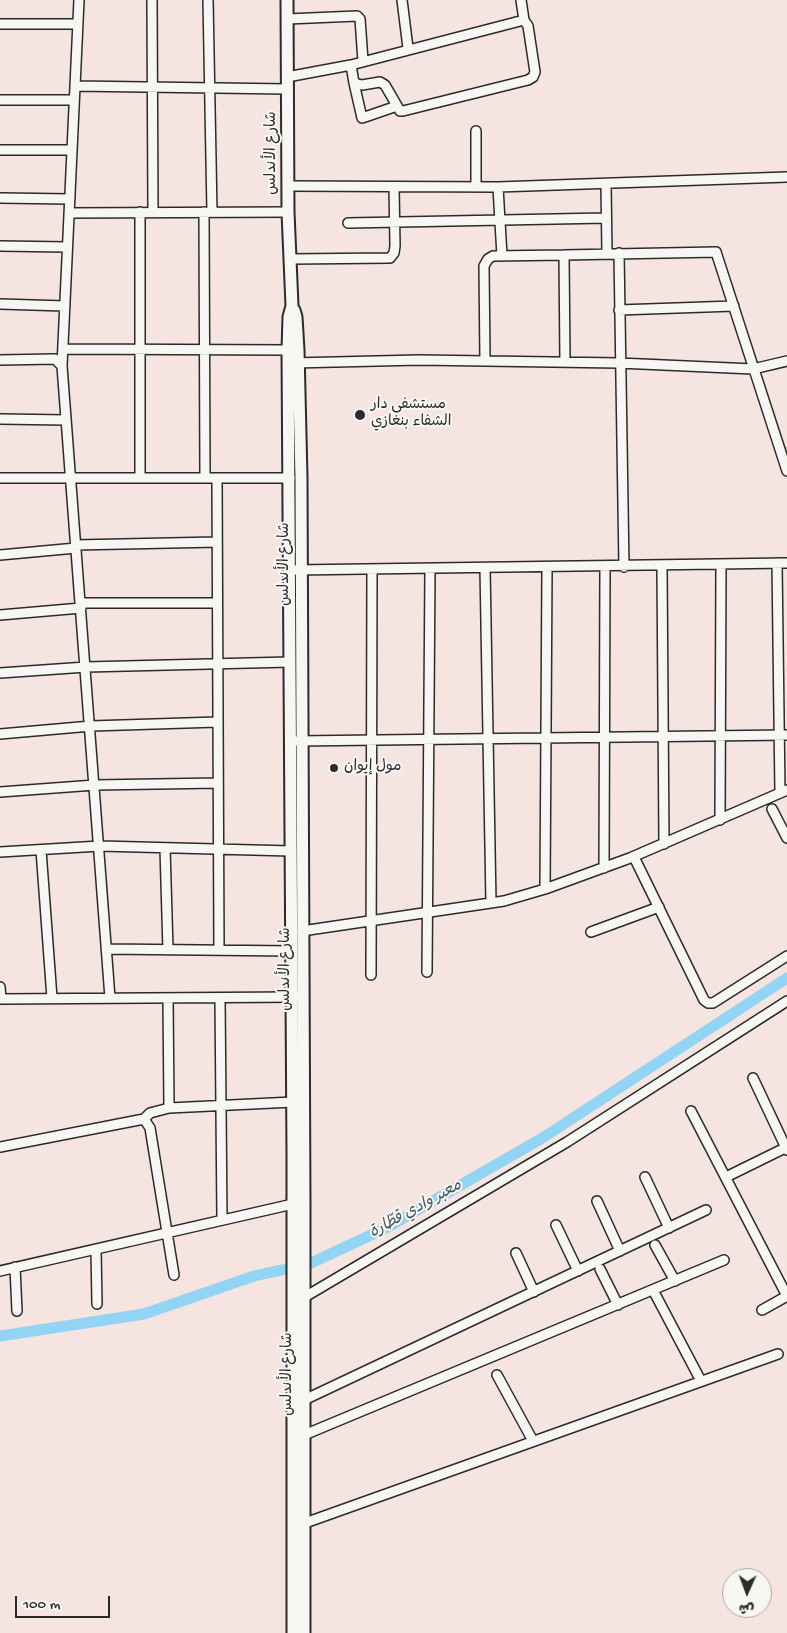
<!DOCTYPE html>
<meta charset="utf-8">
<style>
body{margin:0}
#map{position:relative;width:787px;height:1633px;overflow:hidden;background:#f6e4e0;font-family:"Gochi Hand","Playpen Sans Arabic",sans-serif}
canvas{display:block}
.north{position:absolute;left:722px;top:1568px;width:50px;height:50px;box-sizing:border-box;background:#f6f6f2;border:1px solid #a5a5a2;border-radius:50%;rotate:182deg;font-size:14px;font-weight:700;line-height:20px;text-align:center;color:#2b2b2b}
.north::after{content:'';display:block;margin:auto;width:18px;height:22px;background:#2b2b2b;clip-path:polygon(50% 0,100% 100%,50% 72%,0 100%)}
.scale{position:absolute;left:15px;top:1596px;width:95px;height:22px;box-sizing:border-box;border:2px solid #2b2b2b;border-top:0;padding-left:6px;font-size:15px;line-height:18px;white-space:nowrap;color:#2b2b2b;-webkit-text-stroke:4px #f6f6f2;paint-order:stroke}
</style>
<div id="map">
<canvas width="787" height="1633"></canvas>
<div class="north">ش</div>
<div class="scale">100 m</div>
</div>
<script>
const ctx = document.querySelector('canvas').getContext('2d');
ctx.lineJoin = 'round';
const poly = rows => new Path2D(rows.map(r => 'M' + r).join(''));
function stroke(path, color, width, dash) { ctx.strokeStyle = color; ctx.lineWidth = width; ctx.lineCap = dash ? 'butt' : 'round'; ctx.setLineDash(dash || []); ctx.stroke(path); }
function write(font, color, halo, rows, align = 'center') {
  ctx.font = font + ' "Gochi Hand","Playpen Sans Arabic",sans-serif'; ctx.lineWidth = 4; ctx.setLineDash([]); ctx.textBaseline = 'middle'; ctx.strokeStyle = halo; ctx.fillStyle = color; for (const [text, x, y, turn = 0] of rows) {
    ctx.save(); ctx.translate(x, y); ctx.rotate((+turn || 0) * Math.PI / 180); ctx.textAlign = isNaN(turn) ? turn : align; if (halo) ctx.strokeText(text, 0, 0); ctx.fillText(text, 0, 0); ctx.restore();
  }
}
stroke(poly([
 [0,1336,144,1314,254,1276,309,1264,388,1227,544,1137,787,978]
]), '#91d4f3', 11);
const minor = poly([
 [152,0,153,212],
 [208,0,212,212],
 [402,0,408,48],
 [521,0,524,20],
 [287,19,357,16,360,19,363,61],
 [0,24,78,24],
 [287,77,351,65,524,20,528,26,535,72,533,77,528,80,403,111,400,111,385,85,380,82,362,85,354,83,351,65],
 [354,83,362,118,397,106],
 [75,86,287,89],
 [0,100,74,100],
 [476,131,476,187],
 [0,150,72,150],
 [606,184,607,253],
 [288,186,498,187,787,177],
 [498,187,502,256],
 [0,198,70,199],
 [204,212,205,478],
 [69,213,288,212],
 [348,223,606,218],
 [0,246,67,247],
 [619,253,624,567],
 [291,259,390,258,394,253,395,246,394,187],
 [0,304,65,306],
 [619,310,734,306],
 [63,349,288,350],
 [0,360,55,359,62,366,110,998],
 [485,361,484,266,488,259,493,256,564,255],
 [565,362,564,255,716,252,787,471],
 [293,363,419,360,619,363,753,369,787,361],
 [62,366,79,0],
 [0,419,66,420],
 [0,478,290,478],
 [140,478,140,212],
 [217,478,219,950],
 [75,545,217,542],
 [0,555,76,548],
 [777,563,780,793],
 [662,566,664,844],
 [485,568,491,903],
 [295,570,787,563],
 [80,603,217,603],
 [0,615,81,608],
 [0,673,86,667,290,662],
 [0,734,91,726,217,722],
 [297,741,787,735],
 [0,792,95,785,218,783],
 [772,809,787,838],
 [720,820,721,565],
 [165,848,168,950],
 [41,850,52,998],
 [0,852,100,846,291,851],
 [634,857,704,1000,708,1003,713,1003,787,956],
 [604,868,605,567],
 [545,889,547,568],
 [302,931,504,901,545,889,630,858,787,790],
 [591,932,659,907],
 [107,949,292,951],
 [427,972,430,569],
 [371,975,372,570],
 [0,987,1,999],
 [168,998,169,1108],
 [220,998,222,1220],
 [0,999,297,997],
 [753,1078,787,1150],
 [691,1111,787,1296],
 [144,1119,150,1113,169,1108,293,1102],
 [0,1147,144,1119,150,1128,174,1275],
 [645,1177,669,1228],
 [726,1177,787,1147],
 [597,1201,620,1251],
 [556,1225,578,1271],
 [655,1245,675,1281],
 [96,1249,97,1304],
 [516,1253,534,1292],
 [15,1267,17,1311],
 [600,1269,618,1305],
 [0,1271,293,1204],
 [653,1290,701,1381],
 [303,1298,567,1142,787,1001],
 [762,1310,787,1296],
 [497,1375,533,1441],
 [304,1400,706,1210],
 [304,1435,724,1260],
 [305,1523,778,1354]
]);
const major = poly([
 [287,0,288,212,292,306,289,317,288,350,293,1154,293,1633],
 [294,310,296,317,298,350,301,478,304,1204,304,1633]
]);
stroke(minor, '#2b2b2b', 12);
stroke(major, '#2b2b2b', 15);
stroke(minor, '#f6f6f2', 9);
stroke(major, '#f6f6f2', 11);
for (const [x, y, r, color] of [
 [360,415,6,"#2b2b2b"],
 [334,768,5,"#2b2b2b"]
]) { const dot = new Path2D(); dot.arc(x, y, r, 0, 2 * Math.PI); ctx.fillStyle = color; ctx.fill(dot); stroke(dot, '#f6f6f2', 2); }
write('15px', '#2b2b2b', '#f6f6f2', [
 ["شارع الأندلس",273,153,-90],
 ["شارع الأندلس",286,564,-90],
 ["شارع الأندلس",287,969,-90],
 ["شارع الأندلس",289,1374,-90]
]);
write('15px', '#2b2b2b', '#f6f6f2', [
 ["مستشفى دار",371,406],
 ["الشفاء بنغازي",371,423],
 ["مول إيوان",344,768]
], 'left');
write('italic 16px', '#44555d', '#f6f6f2', [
 ["معبر وادي قطّارة",416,1210,-29]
]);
</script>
